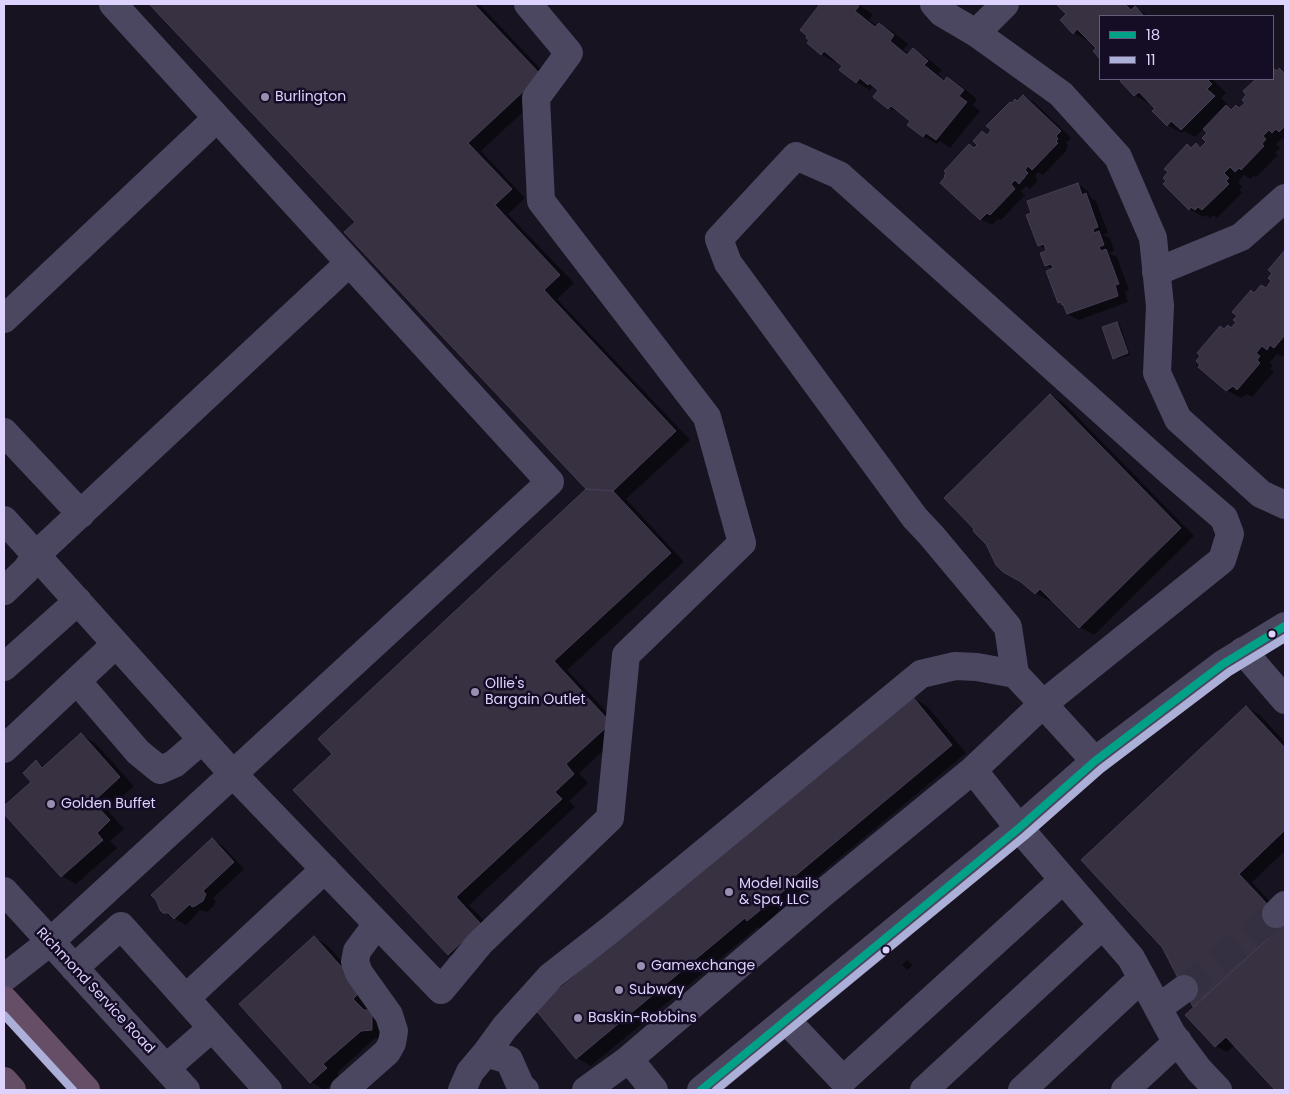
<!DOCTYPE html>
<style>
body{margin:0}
#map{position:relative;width:1289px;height:1094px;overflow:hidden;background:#171320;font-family:Poppins,sans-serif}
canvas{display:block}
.frame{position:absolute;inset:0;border:5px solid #ded2ff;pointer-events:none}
.legend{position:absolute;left:1099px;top:15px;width:175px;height:65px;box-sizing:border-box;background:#150d26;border:1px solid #655c7d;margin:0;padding:6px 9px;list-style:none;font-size:15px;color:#ded2ff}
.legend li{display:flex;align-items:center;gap:10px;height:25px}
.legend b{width:25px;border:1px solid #655c7d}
</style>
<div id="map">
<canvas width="1289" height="1094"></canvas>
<div class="frame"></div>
<ul class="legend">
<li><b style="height:6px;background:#00a186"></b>18</li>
<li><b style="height:6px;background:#acafd7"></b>11</li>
</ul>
</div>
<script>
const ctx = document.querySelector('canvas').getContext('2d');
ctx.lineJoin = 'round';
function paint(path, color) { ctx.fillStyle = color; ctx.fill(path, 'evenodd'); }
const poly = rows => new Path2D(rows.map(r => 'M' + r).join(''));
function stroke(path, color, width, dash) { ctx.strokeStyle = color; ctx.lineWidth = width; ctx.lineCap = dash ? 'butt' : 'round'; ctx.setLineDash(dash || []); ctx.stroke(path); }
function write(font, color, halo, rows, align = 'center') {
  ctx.font = font + ' Poppins,sans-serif'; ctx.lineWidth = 5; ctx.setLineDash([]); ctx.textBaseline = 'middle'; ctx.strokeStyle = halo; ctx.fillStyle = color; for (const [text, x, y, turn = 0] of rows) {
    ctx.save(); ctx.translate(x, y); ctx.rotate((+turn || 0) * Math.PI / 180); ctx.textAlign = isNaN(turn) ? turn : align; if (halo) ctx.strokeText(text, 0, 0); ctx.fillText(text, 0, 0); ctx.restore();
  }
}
paint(poly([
 [151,4,479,4,554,83,481,151,525,198,508,214,574,283,557,299,690,440,626,499,684,562,567,670,625,731,579,773,588,783,569,801,575,807,469,905,495,932,463,962,448,954,334,754,588,489,356,222],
 [822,4,859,4,873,15,869,20,877,26,879,24,893,32,908,44,903,50,909,55,913,50,927,58,942,70,938,74,946,81,948,78,962,87,977,99,973,105,980,111,950,148,940,141,937,144,923,136,912,121,904,115,889,108,880,90,873,86,870,90,856,82,844,66,837,60,835,62,821,54,810,40,809,36,801,30],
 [1060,4,1130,4,1135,8,1149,16,1100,16,1100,57,1094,51,1098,48,1089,39,1088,41,1074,33,1068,14,1059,5],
 [1273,69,1278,71,1280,70,1285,73,1285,140,1283,138,1276,144,1280,148,1275,153,1278,155,1256,177,1253,176,1250,179,1244,175,1238,182,1242,187,1239,190,1242,193,1217,218,1213,215,1210,218,1206,215,1204,217,1189,209,1188,146,1192,149,1196,145,1202,148,1208,142,1208,133,1204,129,1195,137,1184,131,1182,133,1167,125,1157,109,1135,95,1122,81,1124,79,1212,79,1226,93,1221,98,1228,105,1226,107,1232,110,1240,109,1246,103,1248,95,1245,91,1257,79,1273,79],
 [1023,96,1034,102,1071,138,1066,143,1068,145,1066,148,1067,150,1043,175,1038,172,1035,176,1038,180,1030,189,1026,186,1021,191,1025,195,1001,220,998,219,992,225,981,219,942,183],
 [1078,184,1088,191,1091,198,1096,201,1108,233,1103,235,1110,238,1114,251,1109,253,1117,257,1129,290,1125,291,1128,302,1079,320,1068,314,1065,306,1059,302,1053,269,1046,265,1049,251,1039,245],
 [1285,252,1285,353,1282,357,1277,354,1270,362,1273,365,1270,369,1274,372,1252,397,1247,394,1241,398,1226,390,1224,330,1232,329,1255,294,1266,289,1273,281,1274,273,1270,269],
 [1117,323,1120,325,1130,355,1117,359,1114,358],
 [1050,395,1064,403,1194,536,1094,635,1080,627,1052,599,1050,601,1035,593],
 [913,698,927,706,966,753,796,894,799,898,762,929,758,927,591,1066,577,1058],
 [1246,707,1260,715,1285,742,1285,851,1252,882,1285,918,1285,1090,1277,1090,1235,1045,1227,1052,1216,1046,1187,1015,1194,1007,1163,946],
 [81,735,95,743,134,786,107,810,124,829,110,841,117,848,76,884,62,876,4,812,4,808,33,782,36,762,45,767],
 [212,840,223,846,244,869,213,898,216,901,213,907,207,912,200,910,186,925,163,912],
 [314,937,328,946,376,999,366,1007,371,1011,386,1038,375,1038,337,1073,340,1077,325,1090,311,1082,241,1004],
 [907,960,913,965,907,970,902,965]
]), '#0007');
const building = poly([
 [149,4,474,4,541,75,468,143,512,189,495,205,560,275,544,290,676,431,613,491,586,489,344,232,355,222,149,4],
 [820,4,856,4,859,6,855,11,875,27,879,23,894,35,890,41,907,55,913,48,928,61,924,65,944,81,947,77,964,90,959,96,967,102,936,140,926,133,923,137,907,125,910,121,891,106,888,109,873,97,878,90,869,83,868,85,860,78,856,83,839,70,842,66,824,51,821,55,807,43,809,40,806,38,807,36,800,30,820,4],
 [1058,4,1125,4,1131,10,1135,6,1144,16,1100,16,1100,59,1093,51,1096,48,1077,29,1073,34,1060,20,1066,14,1057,5,1058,4],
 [1273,68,1277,71,1279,68,1285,74,1285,126,1279,132,1276,129,1272,133,1269,130,1263,136,1266,139,1262,144,1264,146,1241,170,1239,168,1235,172,1230,167,1224,173,1229,178,1226,181,1229,184,1202,210,1198,207,1195,210,1191,207,1189,210,1163,184,1166,181,1163,178,1168,172,1164,169,1187,144,1191,148,1196,143,1200,148,1206,142,1202,138,1207,133,1203,129,1226,105,1231,110,1236,105,1239,108,1245,103,1242,100,1246,95,1243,91,1256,79,1273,79,1273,68],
 [1123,79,1207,79,1212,84,1207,89,1215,96,1181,130,1171,121,1167,126,1152,111,1155,109,1139,92,1134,96,1120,81,1123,79],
 [1023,95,1061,131,1056,136,1058,139,1056,141,1058,143,1032,170,1028,166,1025,170,1028,173,1019,184,1015,180,1011,184,1015,189,990,215,987,213,980,220,940,183,945,177,944,176,946,173,944,171,969,144,974,148,977,145,973,141,982,131,987,135,991,130,986,126,1010,102,1012,103,1015,99,1017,101,1023,95],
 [1078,183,1082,195,1086,193,1098,227,1093,229,1094,233,1099,231,1104,245,1099,247,1101,251,1106,249,1119,284,1115,285,1118,296,1067,314,1063,304,1062,305,1061,302,1058,303,1046,271,1053,268,1051,264,1045,266,1040,253,1046,251,1044,244,1038,246,1026,215,1031,213,1027,201,1078,183],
 [1285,250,1285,335,1274,348,1270,345,1267,350,1262,346,1256,353,1260,356,1257,360,1260,363,1237,390,1233,386,1226,391,1198,367,1200,365,1196,361,1200,356,1197,353,1220,326,1224,329,1228,325,1231,328,1236,322,1233,320,1237,316,1232,312,1251,290,1254,293,1261,285,1266,288,1271,281,1268,278,1272,273,1268,270,1285,250],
 [1117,322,1128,353,1113,359,1102,327,1117,322],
 [1050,394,1181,528,1079,628,1040,589,1035,594,1021,582,1003,572,996,565,986,544,973,531,974,529,944,498,1050,394],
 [586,489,613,491,671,553,554,661,611,723,566,764,574,774,555,792,562,799,456,897,481,924,448,955,293,790,332,754,318,739,586,489],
 [913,697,952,745,783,886,786,889,747,921,745,918,576,1059,535,1009,913,697],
 [1246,706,1285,748,1285,830,1239,874,1285,923,1193,1007,1162,947,1081,860,1246,706],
 [81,733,120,777,93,802,110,820,97,833,103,840,61,877,4,814,4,806,31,782,23,773,36,760,42,768,81,733],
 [212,838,234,862,203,891,206,894,203,901,195,906,192,907,190,904,174,919,168,913,163,913,160,910,156,900,151,895,212,838],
 [1285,923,1285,1090,1275,1090,1226,1037,1215,1047,1185,1015,1285,923],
 [314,936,362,990,353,999,364,1010,372,1010,372,1030,361,1031,323,1064,327,1068,310,1083,239,1004,314,936]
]);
paint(building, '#373142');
stroke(building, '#453d55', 1);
stroke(poly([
 [1184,989,1276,914]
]), '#353041', 28, [28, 14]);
stroke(poly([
 [113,4,550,482,233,774,36,555,349,263],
 [934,4,942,13,976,33,1061,94,1118,157,1153,238,1160,306,1157,373,1178,419,1261,494,1285,505],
 [976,33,1005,4],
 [1156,272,1241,237,1285,198],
 [4,319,217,118],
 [4,432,81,514],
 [4,520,36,555,26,570,4,591],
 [1243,651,1285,700],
 [4,667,78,601],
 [77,681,138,752,160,770,174,764,202,740],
 [4,749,116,644],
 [973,770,1019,828,1131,958,1172,1034,1199,1070,1218,1090],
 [4,891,186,1090],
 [1276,914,1285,905],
 [74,968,121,926,268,1090],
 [4,978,50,942,233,774,441,990,480,943,610,818,626,655,742,543,707,417,541,201,536,98,569,53,528,4],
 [186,998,325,869],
 [1158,1008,1184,989],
 [786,1020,843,1080,1063,880],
 [486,1053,505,1027,551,976,610,930,921,674,955,666,977,667,1015,674],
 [629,1059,654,1090],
 [166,1068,212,1028],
 [344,1090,387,1052,392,1043,394,1031,389,1015,359,973,355,962,357,951,377,924],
 [462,1090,470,1072,486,1053,509,1060,521,1087,525,1090],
 [586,1090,629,1059,823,893,973,770,1043,704,1222,560,1230,534,1224,518,1168,470,839,175,796,156,719,239,728,263,915,518,931,535,1008,627,1015,674,1043,704,1095,761],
 [701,1090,1019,828,1095,761,1223,664,1285,626],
 [924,1090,1103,925],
 [1022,1090,1142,978],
 [1125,1090,1178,1041]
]), '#4c4761', 28);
stroke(poly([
 [4,1000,86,1090],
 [4,1081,12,1090]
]), '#674e67', 28);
stroke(poly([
 [701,1090,1019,828,1095,761,1223,664,1285,626]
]), '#00a186', 8);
stroke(poly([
 [4,1015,73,1090],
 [716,1090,1025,836,1101,769,1229,672,1285,638]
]), '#acafd7', 8);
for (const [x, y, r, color] of [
 [265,97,5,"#988fb1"],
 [1272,634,4.5,"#ded2ff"],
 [475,692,5,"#988fb1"],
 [51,804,5,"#988fb1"],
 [729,892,5,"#988fb1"],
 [886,950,4.5,"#ded2ff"],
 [641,966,5,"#988fb1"],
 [619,990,5,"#988fb1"],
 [578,1018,5,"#988fb1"]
]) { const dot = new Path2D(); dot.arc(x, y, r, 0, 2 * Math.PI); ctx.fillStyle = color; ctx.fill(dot); stroke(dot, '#150d26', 2); }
write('14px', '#ded2ff', '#150d26', [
 ["Burlington",275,97],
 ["Ollie's",485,684],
 ["Bargain Outlet",485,700],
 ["Golden Buffet",61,804],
 ["Model Nails",739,884],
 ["& Spa, LLC",739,900],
 ["Gamexchange",651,966],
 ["Subway",629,990],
 ["Baskin-Robbins",588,1018]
], 'left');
write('14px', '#ded2ff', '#150d26', [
 ["Richmond Service Road",95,991,47]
]);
</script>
